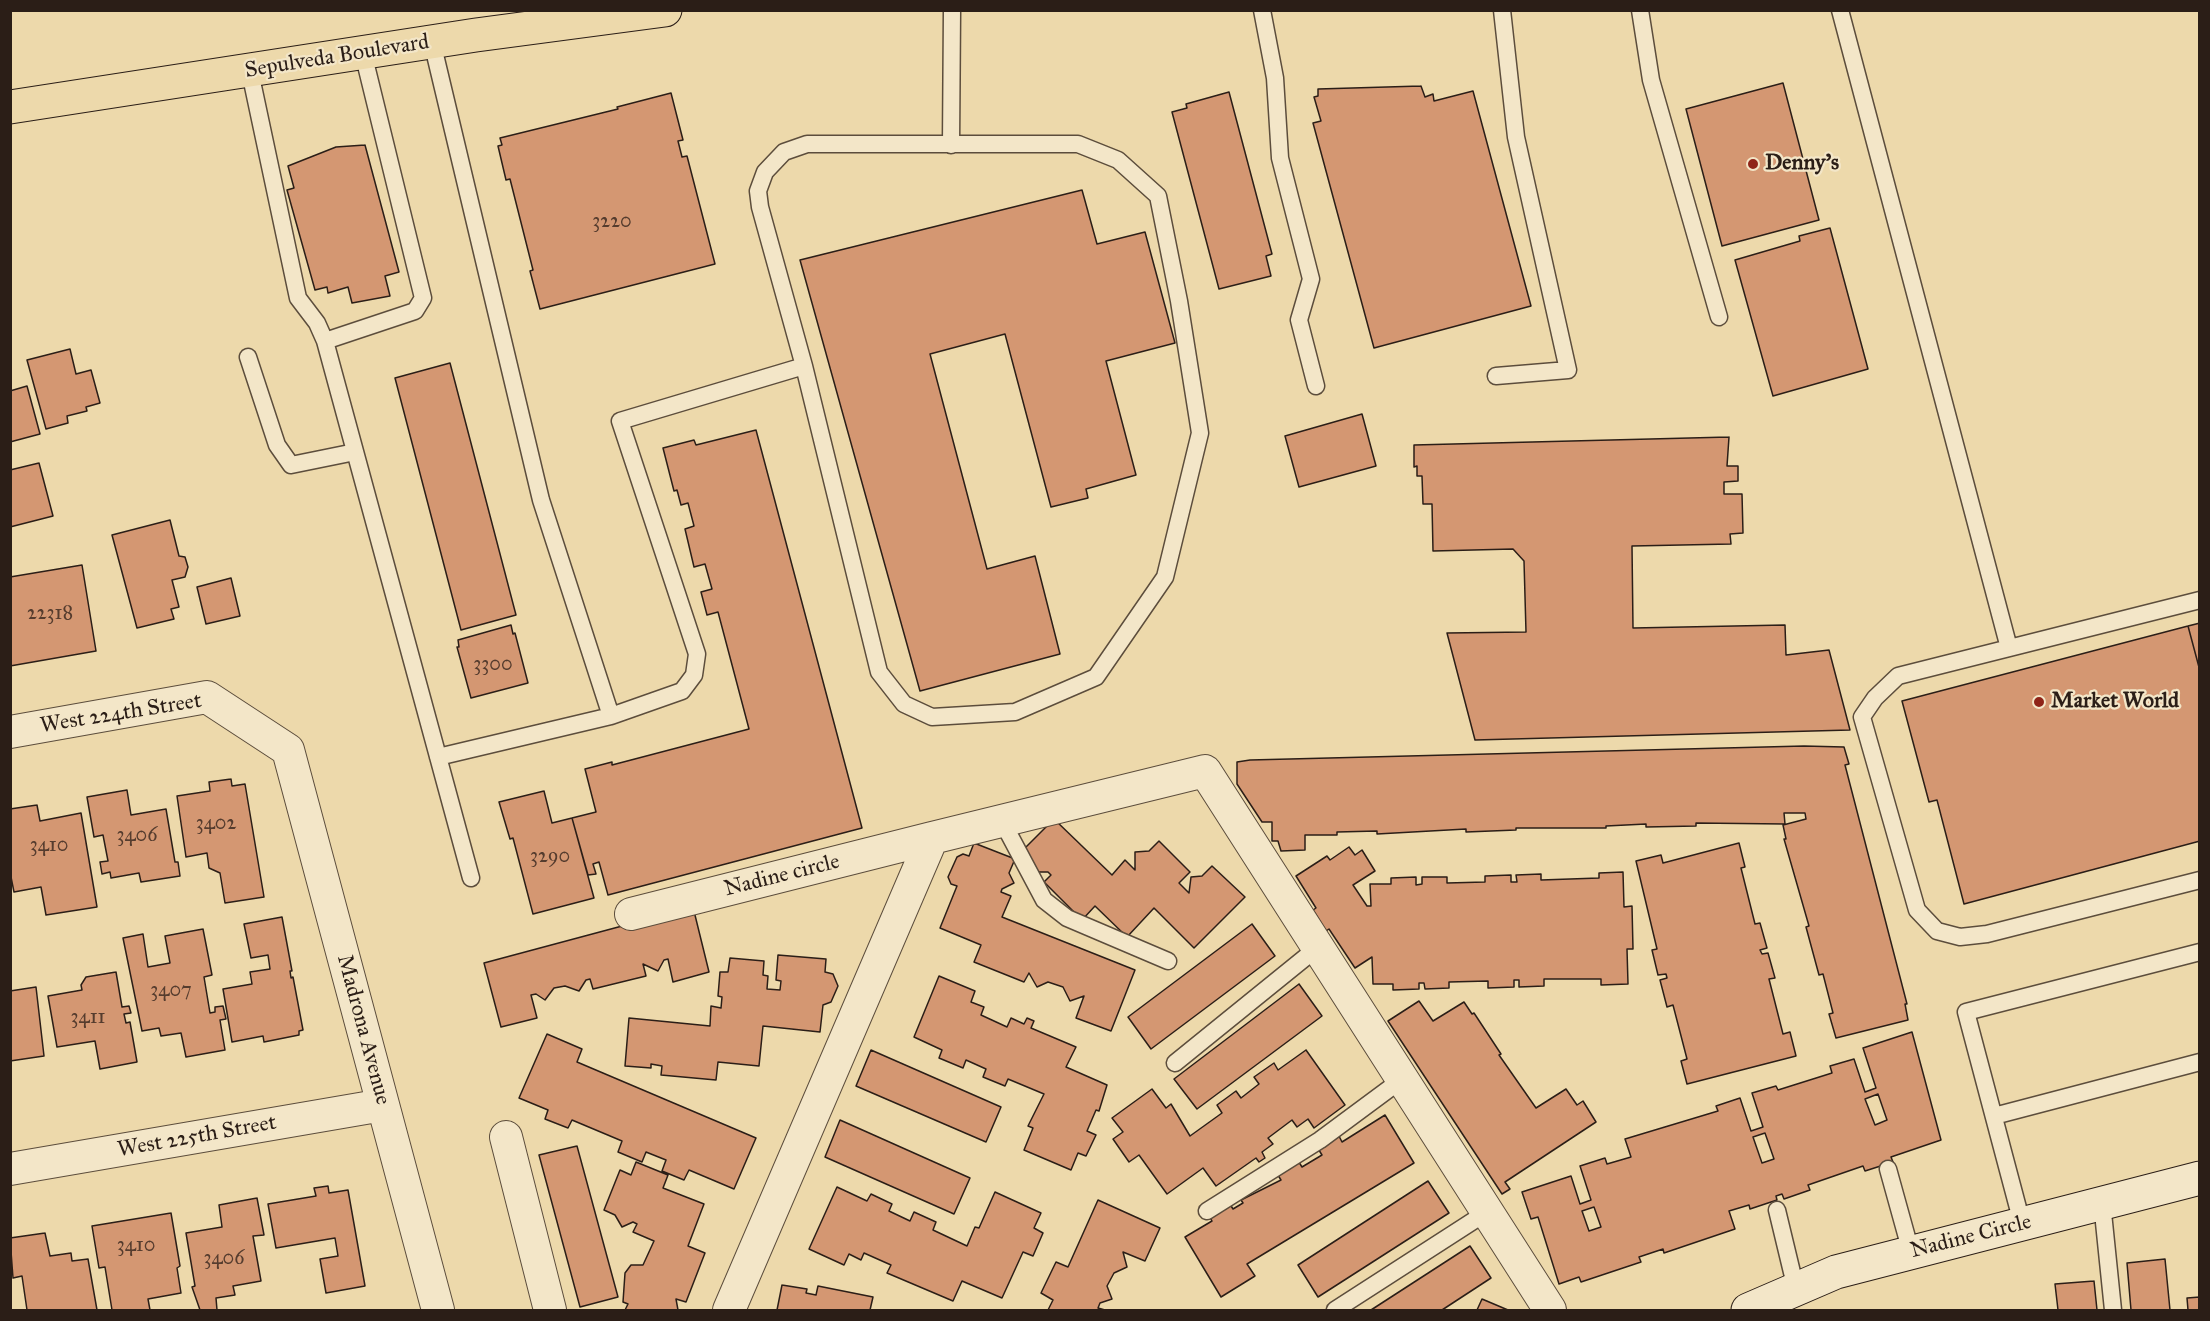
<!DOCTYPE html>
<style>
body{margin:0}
#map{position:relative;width:2210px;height:1321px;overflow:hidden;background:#edd9ab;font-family:"IM FELL Great Primer",serif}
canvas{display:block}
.frame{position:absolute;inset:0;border:12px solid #2b1e17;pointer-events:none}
</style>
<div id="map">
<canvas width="2210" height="1321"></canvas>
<div class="frame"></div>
</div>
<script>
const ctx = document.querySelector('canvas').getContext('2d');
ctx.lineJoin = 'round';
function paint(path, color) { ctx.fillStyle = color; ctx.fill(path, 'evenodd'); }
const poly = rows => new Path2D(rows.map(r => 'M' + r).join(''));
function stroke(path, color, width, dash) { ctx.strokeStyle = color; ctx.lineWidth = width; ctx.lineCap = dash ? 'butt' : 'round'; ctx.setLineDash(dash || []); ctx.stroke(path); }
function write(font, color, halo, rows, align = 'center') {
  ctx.font = font + ' "IM FELL Great Primer",serif'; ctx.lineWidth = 4.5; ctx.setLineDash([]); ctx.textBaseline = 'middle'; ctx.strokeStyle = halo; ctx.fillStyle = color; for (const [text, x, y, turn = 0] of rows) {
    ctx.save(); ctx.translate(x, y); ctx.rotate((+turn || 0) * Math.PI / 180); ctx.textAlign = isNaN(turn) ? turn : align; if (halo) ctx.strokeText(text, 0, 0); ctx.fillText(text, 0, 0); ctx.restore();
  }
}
const building = poly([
 [1783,83,1819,220,1722,246,1686,109,1783,83],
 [1421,86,1425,97,1433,94,1434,101,1473,91,1531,306,1374,348,1313,123,1321,121,1314,97,1318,96,1318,89,1421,86],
 [1229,92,1272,254,1266,256,1271,276,1219,289,1172,112,1187,108,1186,104,1229,92],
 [671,93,683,140,678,141,682,157,687,156,715,264,540,309,530,271,533,270,510,179,506,180,498,146,502,145,500,138,618,109,617,107,671,93],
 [365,145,399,272,385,276,390,296,352,303,348,287,328,293,327,287,315,290,287,190,294,188,288,166,336,147,365,145],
 [1082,190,1097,244,1145,232,1175,343,1106,361,1136,475,1086,489,1088,498,1051,507,1005,334,930,354,987,569,1035,556,1060,654,920,691,800,260,1082,190],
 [1830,228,1868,369,1773,396,1735,260,1800,241,1799,236,1830,228],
 [70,349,76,374,91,370,100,403,86,407,87,411,67,416,68,423,46,429,27,360,70,349],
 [450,363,516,615,461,630,395,378,450,363],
 [27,386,40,434,10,442,10,391,27,386],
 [1362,414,1376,466,1299,487,1285,436,1362,414],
 [756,430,862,828,608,895,599,862,593,864,596,874,588,875,572,818,596,812,585,769,612,762,612,765,749,729,718,612,707,615,701,592,712,589,705,564,694,567,685,529,694,526,688,503,681,505,677,490,674,491,663,448,694,440,696,445,756,430],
 [1729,437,1727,466,1738,466,1738,481,1724,482,1724,494,1742,494,1743,533,1730,534,1731,544,1632,546,1633,628,1785,625,1786,655,1829,650,1850,730,1475,740,1447,633,1526,632,1524,561,1513,549,1433,551,1432,504,1423,504,1422,476,1417,476,1417,466,1414,467,1414,445,1729,437],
 [39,463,53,516,10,527,10,470,39,463],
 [170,520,179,556,185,557,188,567,185,577,172,580,179,607,171,609,174,619,137,628,112,535,170,520],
 [82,565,96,651,10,666,10,577,82,565],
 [231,578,240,616,206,624,197,587,231,578],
 [2200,623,2200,671,2188,626,2200,623],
 [511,625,513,634,515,633,528,683,471,698,457,647,459,647,458,640,511,625],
 [2188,626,2200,671,2200,841,1964,904,1937,800,1929,802,1902,701,2188,626],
 [1804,746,1844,747,1849,764,1845,765,1907,1004,1905,1004,1908,1020,1836,1038,1829,1014,1833,1013,1823,974,1819,975,1806,927,1809,926,1784,839,1786,839,1783,825,1806,819,1805,813,1784,813,1785,824,1696,823,1696,826,1646,827,1646,824,1606,826,1606,828,1516,828,1516,830,1466,832,1466,829,1377,834,1377,831,1337,832,1337,835,1305,835,1305,850,1281,851,1278,841,1272,841,1272,822,1262,822,1237,784,1237,762,1250,760,1804,746],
 [231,779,232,786,245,784,264,897,225,903,220,873,209,868,207,853,186,857,177,796,210,791,209,782,231,779],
 [127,790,131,815,166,809,175,862,178,862,180,876,141,882,139,873,111,878,110,872,102,874,100,862,108,861,103,835,94,837,87,797,127,790],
 [544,791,552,823,572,818,594,898,533,914,513,838,510,839,499,802,544,791],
 [37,805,40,821,81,813,97,907,46,915,41,887,14,892,10,872,10,809,37,805],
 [1054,819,1112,875,1125,860,1135,870,1135,852,1149,851,1159,841,1190,872,1179,883,1189,893,1191,877,1202,876,1212,866,1245,897,1194,948,1154,908,1127,937,1095,906,1082,920,1044,882,1051,875,1048,872,1034,872,1031,858,1023,850,1054,819],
 [974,843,1015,859,1009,873,1014,883,1002,889,1001,892,1011,896,1002,917,1135,970,1111,1031,1076,1018,1084,996,1070,1001,1063,987,1048,982,1037,987,1029,973,1024,982,974,962,981,945,940,928,957,886,951,884,948,877,957,857,963,854,969,856,974,843],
 [1739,843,1745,867,1741,868,1755,924,1760,923,1767,948,1760,950,1762,954,1768,953,1775,978,1769,979,1783,1034,1790,1032,1796,1056,1687,1084,1681,1061,1687,1059,1673,1005,1667,1007,1660,980,1667,978,1666,974,1658,975,1652,950,1657,949,1636,861,1661,855,1663,863,1739,843],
 [1349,847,1355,855,1362,850,1375,871,1353,885,1367,906,1371,906,1370,884,1391,884,1391,878,1416,877,1416,885,1422,884,1422,877,1447,877,1447,883,1485,882,1485,876,1511,875,1511,882,1517,882,1516,875,1541,874,1541,880,1599,878,1599,873,1623,872,1624,907,1632,906,1633,949,1627,949,1628,984,1601,985,1601,979,1544,979,1544,986,1519,987,1519,980,1514,980,1514,987,1488,988,1488,981,1449,982,1449,988,1425,989,1424,983,1419,983,1419,989,1393,990,1393,984,1373,984,1372,957,1355,968,1329,929,1326,931,1313,910,1316,908,1296,876,1327,856,1330,860,1349,847],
 [693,907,709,972,673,982,668,959,664,960,658,971,643,964,646,976,593,989,590,979,586,980,579,991,565,986,554,988,545,1000,536,994,531,995,537,1018,501,1027,484,963,693,907],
 [282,917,292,971,290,971,291,978,293,977,303,1030,299,1031,299,1035,264,1042,263,1036,232,1042,223,989,252,984,250,972,270,969,268,955,251,958,244,924,282,917],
 [1252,924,1275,956,1151,1049,1128,1017,1252,924],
 [203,929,212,975,204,977,210,1013,215,1012,215,1007,223,1006,226,1019,220,1020,225,1050,186,1057,181,1033,161,1036,159,1028,142,1031,123,938,143,934,148,967,170,963,165,936,203,929],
 [778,955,826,959,825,972,833,974,838,986,831,1002,823,1005,820,1032,763,1026,759,1066,718,1062,716,1080,661,1075,662,1066,651,1064,651,1068,625,1066,629,1018,710,1026,711,1006,721,1008,722,997,718,996,720,972,728,972,730,958,764,961,763,975,768,976,767,989,780,990,781,981,776,980,778,955],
 [116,972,122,1007,129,1006,131,1013,124,1014,126,1023,130,1022,137,1062,100,1069,95,1041,57,1047,48,996,82,990,81,985,86,977,116,972],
 [939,976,975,991,971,1002,984,1007,981,1015,1007,1027,1011,1018,1024,1024,1027,1018,1034,1021,1031,1028,1076,1047,1066,1067,1107,1085,1099,1111,1096,1110,1087,1131,1096,1135,1086,1156,1078,1153,1071,1170,1024,1150,1033,1128,1028,1126,1044,1094,1008,1079,1005,1086,983,1077,986,1069,966,1060,963,1068,939,1058,942,1050,914,1037,939,976],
 [1299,984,1322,1016,1197,1109,1174,1079,1299,984],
 [36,987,44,1056,10,1061,10,991,36,987],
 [1419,1001,1433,1021,1464,1002,1472,1014,1474,1013,1501,1054,1499,1055,1536,1108,1566,1089,1577,1105,1583,1101,1596,1122,1505,1182,1510,1189,1502,1194,1388,1021,1419,1001],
 [1912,1032,1941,1140,1891,1157,1893,1162,1865,1171,1863,1166,1808,1185,1810,1190,1784,1199,1782,1194,1776,1196,1777,1200,1750,1209,1749,1205,1729,1211,1735,1229,1664,1253,1663,1249,1639,1257,1641,1262,1581,1282,1579,1277,1559,1284,1538,1217,1531,1219,1522,1192,1571,1176,1580,1204,1591,1200,1580,1166,1605,1158,1607,1164,1631,1157,1625,1139,1718,1111,1716,1106,1740,1098,1751,1131,1763,1127,1752,1093,1776,1086,1778,1090,1832,1073,1830,1066,1854,1059,1865,1092,1876,1088,1863,1048,1912,1032],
 [1878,1094,1887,1120,1875,1125,1865,1099,1878,1094],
 [1765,1133,1774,1159,1762,1163,1753,1137,1765,1133],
 [1594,1207,1601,1227,1589,1231,1582,1211,1594,1207],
 [547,1034,582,1049,577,1062,756,1138,734,1189,689,1170,684,1180,662,1171,666,1160,646,1152,642,1162,618,1152,622,1141,572,1120,568,1128,545,1119,548,1110,519,1098,547,1034],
 [871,1050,1001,1107,986,1142,856,1086,871,1050],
 [1306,1050,1345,1105,1314,1128,1308,1119,1297,1127,1292,1120,1268,1138,1273,1144,1262,1152,1265,1158,1259,1162,1256,1158,1216,1186,1203,1168,1167,1194,1139,1155,1129,1162,1113,1139,1123,1132,1112,1118,1152,1089,1166,1108,1171,1104,1190,1136,1222,1113,1217,1105,1236,1091,1241,1098,1259,1084,1254,1077,1274,1063,1278,1070,1306,1050],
 [1385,1115,1414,1163,1247,1264,1255,1276,1221,1297,1185,1237,1212,1221,1208,1214,1228,1201,1233,1209,1243,1203,1241,1200,1281,1180,1276,1172,1297,1159,1302,1167,1322,1155,1317,1147,1338,1134,1342,1142,1385,1115],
 [840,1120,970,1178,954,1214,825,1157,840,1120],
 [577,1146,618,1297,580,1307,539,1155,577,1146],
 [636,1162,668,1175,663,1188,704,1204,688,1246,705,1253,686,1302,676,1299,678,1310,625,1310,628,1304,623,1302,625,1273,631,1265,643,1265,654,1241,633,1232,637,1224,633,1222,622,1227,615,1215,604,1210,620,1170,631,1175,636,1162],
 [1428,1181,1449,1213,1318,1297,1298,1265,1428,1181],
 [328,1186,329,1193,348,1190,365,1286,326,1293,320,1259,338,1256,335,1238,276,1248,268,1204,316,1196,314,1188,328,1186],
 [837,1187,867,1201,871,1194,892,1204,889,1211,910,1221,914,1212,936,1222,933,1230,967,1246,975,1227,979,1228,995,1192,1041,1213,1034,1228,1043,1233,1033,1256,1023,1252,1002,1298,962,1281,953,1301,887,1273,891,1265,864,1253,861,1260,849,1254,844,1265,809,1249,837,1187],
 [257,1198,264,1235,253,1236,261,1281,233,1286,235,1295,216,1298,217,1310,200,1310,192,1287,195,1286,186,1233,222,1227,219,1205,257,1198],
 [1098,1200,1160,1228,1145,1261,1123,1252,1127,1267,1114,1273,1107,1286,1112,1299,1100,1303,1098,1308,1105,1310,1048,1310,1053,1300,1041,1293,1056,1262,1068,1267,1098,1200],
 [171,1213,180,1266,177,1268,181,1293,148,1299,150,1310,112,1310,105,1267,99,1268,92,1226,171,1213],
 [45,1233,50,1256,71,1253,72,1261,88,1259,97,1310,27,1310,22,1276,13,1278,10,1238,45,1233],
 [1470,1246,1491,1278,1442,1310,1371,1310,1470,1246],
 [2165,1259,2170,1310,2131,1310,2127,1263,2165,1259],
 [2094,1281,2097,1310,2058,1310,2055,1284,2094,1281],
 [782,1285,807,1289,806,1293,816,1295,818,1286,873,1297,870,1310,777,1310,782,1285],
 [2200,1297,2200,1310,2188,1310,2187,1298,2200,1297],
 [1482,1299,1508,1310,1477,1310,1482,1299]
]);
paint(building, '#d49772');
stroke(building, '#2b1e17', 1.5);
const lane = poly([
 [1262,10,1275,78,1280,158,1311,279,1299,320,1316,386],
 [1640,10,1651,80,1719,317],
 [1840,10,2009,648],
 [432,42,541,500,611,716,438,757],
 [250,72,298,298,317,323,325,341,415,311,423,298,363,53],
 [951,145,952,10],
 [325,341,471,878],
 [248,357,277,445,291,465,355,452],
 [1496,376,1568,370,1516,137,1502,10],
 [2200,600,1898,676,1875,698,1862,717,1917,910,1937,931,1960,937,1987,934,2200,880],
 [611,716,682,691,694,675,697,654,620,421,804,366,760,207,758,191,765,172,784,152,807,144,1078,144,1118,160,1158,196,1179,301,1200,433,1165,577,1096,677,1015,712,932,717,904,704,879,672,804,366],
 [1002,821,1044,900,1067,918,1168,961],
 [1175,1063,1317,948],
 [1994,1116,2200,1062],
 [1888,1169,1911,1252],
 [2102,1203,2113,1310],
 [1777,1210,1796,1289],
 [1207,1211,1320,1140,1401,1080],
 [2022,1223,1966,1012,2200,952],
 [1335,1310,1487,1212]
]);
const street = poly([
 [10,732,207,697,288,750,438,1310],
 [631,914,932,838],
 [506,1137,550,1310],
 [10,1169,383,1105],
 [729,1310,932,838,1205,771,1550,1310]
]);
const secondary = poly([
 [1748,1310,1836,1272,2200,1178]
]);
const primary = poly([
 [10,107,476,35,665,10]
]);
stroke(lane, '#5c4d3c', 19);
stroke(street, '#5c4d3c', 34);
stroke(secondary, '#2b1e17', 35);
stroke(primary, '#2b1e17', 35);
stroke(lane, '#f3e6c8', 16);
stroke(street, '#f3e6c8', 32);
stroke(secondary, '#f3e6c8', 33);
stroke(primary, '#edd9ab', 33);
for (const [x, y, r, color] of [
 [1753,164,6,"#8f2418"],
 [2039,702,6,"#8f2418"]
]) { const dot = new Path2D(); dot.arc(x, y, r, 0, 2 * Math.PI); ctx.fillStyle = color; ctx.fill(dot); stroke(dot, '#f3e6c8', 2); }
write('20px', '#553c2e', null, [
 ["3220",612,222],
 ["22318",50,614],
 ["3300",493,665],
 ["3402",216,824],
 ["3406",137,836],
 ["3410",49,846],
 ["3290",550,857],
 ["3407",171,991],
 ["3411",88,1018],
 ["3410",136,1246],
 ["3406",224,1259]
]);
write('22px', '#2b1e17', '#f3e6c8', [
 ["Sepulveda Boulevard",337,57,-9],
 ["West 224th Street",121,714,-9],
 ["Nadine circle",782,876,-14],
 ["Madrona Avenue",363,1030,75],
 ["West 225th Street",197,1137,-10],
 ["Nadine Circle",1971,1237,-14]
]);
write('bold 22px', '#2b1e17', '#f3e6c8', [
 ["Denny's",1765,164],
 ["Market World",2051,702]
], 'left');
</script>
